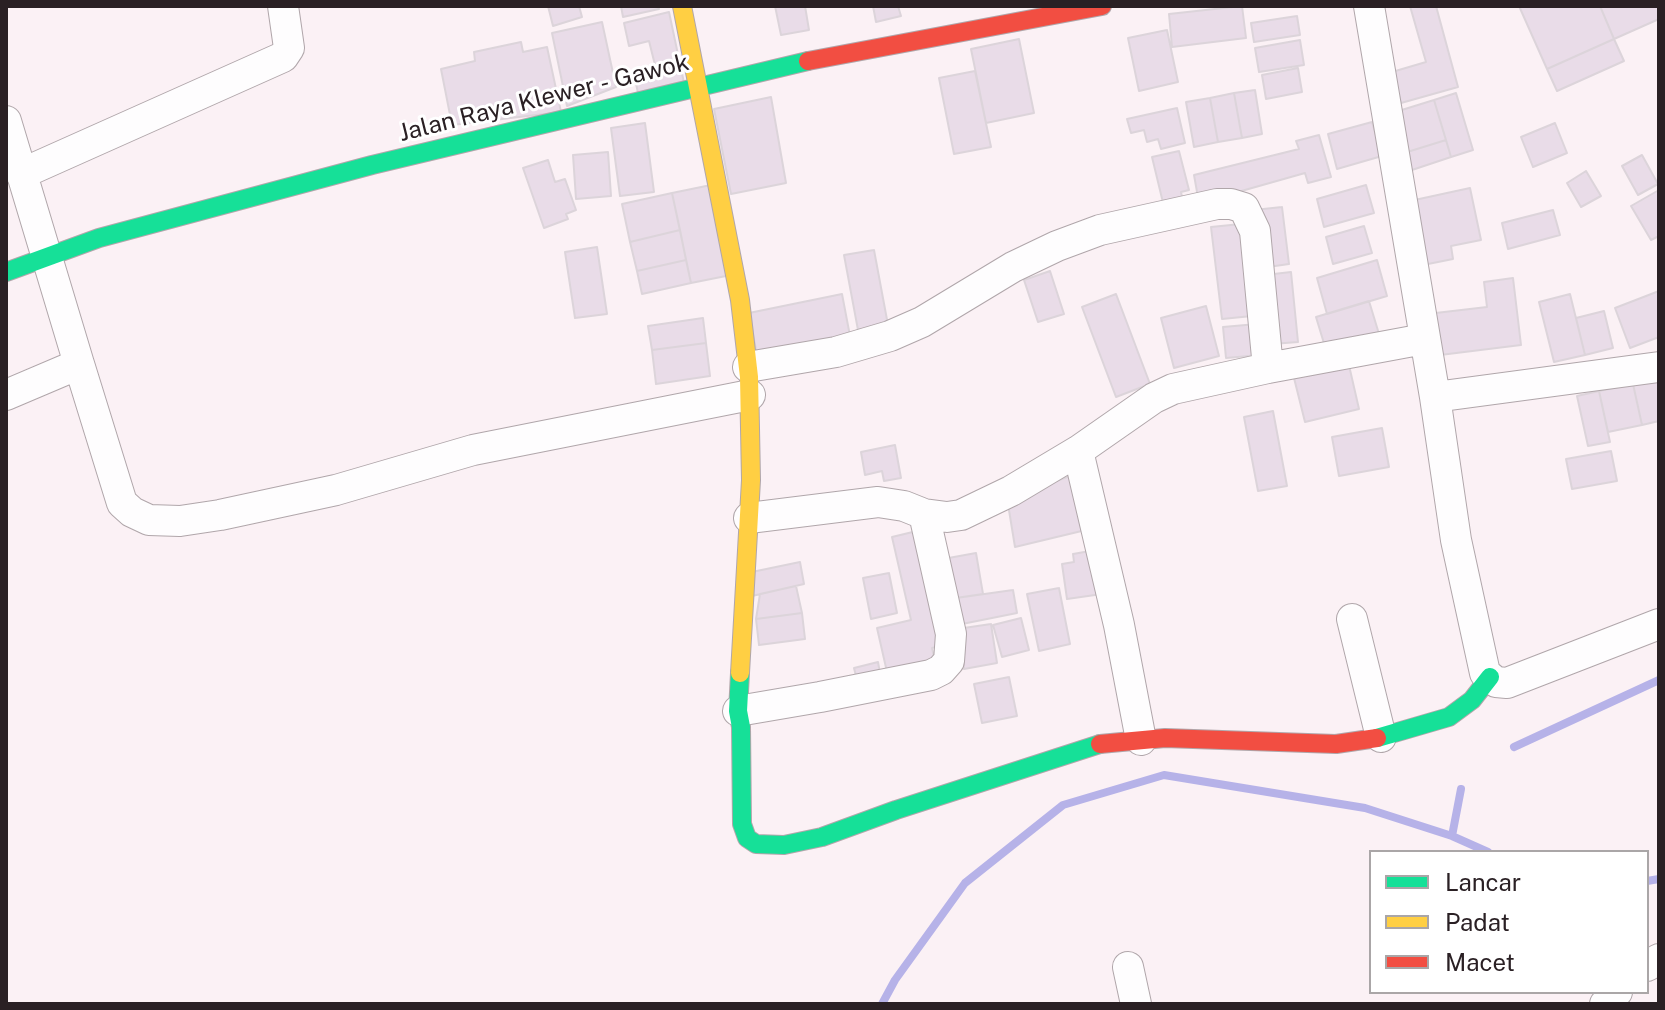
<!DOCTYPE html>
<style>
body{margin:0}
#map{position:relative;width:1665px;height:1010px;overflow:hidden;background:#fbf1f5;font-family:"Public Sans",sans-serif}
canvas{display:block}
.frame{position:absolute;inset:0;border:8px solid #2a2024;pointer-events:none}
.legend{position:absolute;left:1369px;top:850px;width:280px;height:144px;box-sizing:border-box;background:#fff;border:2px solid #aaa6a7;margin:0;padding:10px 14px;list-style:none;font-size:24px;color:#2a2024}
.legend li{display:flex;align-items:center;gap:16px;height:40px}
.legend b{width:40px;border:2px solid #aaa6a7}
</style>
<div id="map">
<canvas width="1665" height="1010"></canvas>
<div class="frame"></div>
<ul class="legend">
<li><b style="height:10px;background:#16e098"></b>Lancar</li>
<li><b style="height:10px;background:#ffcf43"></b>Padat</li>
<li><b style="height:10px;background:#f24e42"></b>Macet</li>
</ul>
</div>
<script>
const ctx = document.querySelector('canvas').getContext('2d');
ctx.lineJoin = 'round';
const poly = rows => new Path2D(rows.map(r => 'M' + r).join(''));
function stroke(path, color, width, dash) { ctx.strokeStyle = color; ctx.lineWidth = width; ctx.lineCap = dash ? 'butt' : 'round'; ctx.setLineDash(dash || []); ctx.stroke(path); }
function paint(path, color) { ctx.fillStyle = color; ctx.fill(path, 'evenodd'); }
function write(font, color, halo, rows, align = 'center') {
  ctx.font = font + ' "Public Sans",sans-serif'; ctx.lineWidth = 6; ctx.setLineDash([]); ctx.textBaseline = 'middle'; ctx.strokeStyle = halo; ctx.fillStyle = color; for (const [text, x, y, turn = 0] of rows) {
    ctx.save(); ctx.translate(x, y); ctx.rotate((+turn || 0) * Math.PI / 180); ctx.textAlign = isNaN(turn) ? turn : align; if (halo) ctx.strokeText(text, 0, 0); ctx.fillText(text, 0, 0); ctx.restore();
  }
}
stroke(poly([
 [1514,747,1659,680],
 [1452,836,1461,789],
 [1647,881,1659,879],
 [882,1004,895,980,965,883,1063,805,1164,775,1365,808,1452,836,1488,852]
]), '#b6b2e8', 8);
const building = poly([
 [548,6,579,6,582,17,553,26,548,6],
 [621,6,658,6,659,9,623,17,621,6],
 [775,6,805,6,809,30,781,35,775,6],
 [873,6,898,6,901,16,876,22,873,6],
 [1242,6,1246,38,1172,47,1169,14,1242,6],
 [1410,6,1436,6,1458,87,1401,103,1392,72,1426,62,1410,6],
 [1519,6,1600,6,1614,39,1547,69,1519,6],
 [1600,6,1659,6,1659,19,1614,39,1600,6],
 [669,12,680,64,656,69,649,41,629,46,624,23,669,12],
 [1297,16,1300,35,1254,42,1251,23,1297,16],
 [602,22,616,87,567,106,552,33,602,22],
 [1167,30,1178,82,1139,91,1128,38,1167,30],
 [1019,39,1034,113,986,123,971,49,1019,39],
 [1614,39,1624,61,1557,91,1547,69,1614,39],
 [1300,40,1304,65,1259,72,1255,48,1300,40],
 [521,42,523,52,547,47,561,112,452,125,441,69,475,61,474,52,521,42],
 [680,64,684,83,638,93,634,74,680,64],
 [1298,68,1302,92,1266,99,1262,75,1298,68],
 [975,71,991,147,954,154,939,78,975,71],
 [1255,90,1262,134,1242,138,1234,93,1255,90],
 [1234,93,1242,138,1218,142,1210,98,1234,93],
 [1456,93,1473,150,1451,157,1434,100,1456,93],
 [771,97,786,183,731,194,714,109,771,97],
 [1210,98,1218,142,1194,147,1186,102,1210,98],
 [1434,100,1446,140,1404,153,1392,113,1434,100],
 [1177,108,1185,143,1161,149,1158,139,1147,142,1144,130,1131,133,1127,119,1177,108],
 [1372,122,1382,156,1337,169,1328,134,1372,122],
 [645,123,654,192,620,196,611,128,645,123],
 [1555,123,1567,153,1533,167,1521,137,1555,123],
 [1319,135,1331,177,1308,183,1305,173,1199,203,1194,175,1299,149,1296,141,1319,135],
 [1446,140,1451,157,1409,171,1404,153,1446,140],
 [1179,151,1189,190,1181,192,1184,207,1165,211,1152,157,1179,151],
 [608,152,611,196,576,199,573,155,608,152],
 [1642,155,1658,184,1638,195,1622,166,1642,155],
 [548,160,555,182,565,179,576,210,566,214,568,219,544,228,523,168,548,160],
 [1586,171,1601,196,1581,207,1567,183,1586,171],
 [711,185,731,275,691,283,672,193,711,185],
 [1366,185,1374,213,1324,227,1317,199,1366,185],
 [1470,188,1481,240,1451,246,1453,259,1423,265,1410,201,1470,188],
 [1659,190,1659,236,1651,240,1631,206,1659,190],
 [672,193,680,230,630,242,622,204,672,193],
 [1282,207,1289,264,1261,268,1254,210,1282,207],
 [1553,210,1560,235,1508,249,1502,223,1553,210],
 [1241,224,1252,316,1222,319,1211,227,1241,224],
 [1364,226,1372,253,1333,264,1326,237,1364,226],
 [680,230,686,260,637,271,630,242,680,230],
 [597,247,607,314,575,318,565,252,597,247],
 [874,250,888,325,858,330,844,255,874,250],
 [686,260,691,283,642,294,637,271,686,260],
 [1377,260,1387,296,1327,314,1317,278,1377,260],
 [1050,271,1064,314,1038,322,1024,280,1050,271],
 [1291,272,1298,342,1272,344,1265,275,1291,272],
 [1513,278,1521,345,1432,356,1427,314,1487,307,1484,282,1513,278],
 [1659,291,1659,337,1630,348,1615,308,1659,291],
 [842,294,850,336,757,355,749,313,842,294],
 [1116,294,1150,384,1116,397,1082,307,1116,294],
 [1570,294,1585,355,1554,362,1539,302,1570,294],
 [1369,301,1379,334,1326,350,1316,317,1369,301],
 [1206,306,1219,356,1174,368,1161,318,1206,306],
 [1604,311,1613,348,1585,355,1576,318,1604,311],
 [703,318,706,343,652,350,648,326,703,318],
 [1257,324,1260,355,1226,358,1223,327,1257,324],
 [706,343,710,376,656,384,652,350,706,343],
 [1348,361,1359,409,1305,422,1293,374,1348,361],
 [1659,379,1659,421,1642,425,1633,384,1659,379],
 [1633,384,1642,425,1608,432,1599,391,1633,384],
 [1599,391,1610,442,1588,446,1577,396,1599,391],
 [1273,411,1287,486,1258,491,1244,417,1273,411],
 [1382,428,1389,467,1339,476,1332,437,1382,428],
 [895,445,901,478,884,481,882,471,865,475,861,452,895,445],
 [1611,451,1617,481,1572,489,1566,459,1611,451],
 [1079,473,1090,529,1015,547,1007,498,1079,473],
 [921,530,947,644,932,648,935,661,887,672,877,628,911,620,892,537,921,530],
 [1090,551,1102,594,1067,599,1062,564,1074,562,1073,554,1090,551],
 [976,553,983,594,949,599,943,559,976,553],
 [800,562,804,584,752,596,747,573,800,562],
 [889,573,897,613,871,619,863,578,889,573],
 [796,586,802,613,756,619,760,594,796,586],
 [1059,588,1070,644,1039,651,1027,594,1059,588],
 [1013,590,1017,613,957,625,949,599,1013,590],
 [802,613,805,639,759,645,756,619,802,613],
 [1021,618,1029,650,1002,657,993,625,1021,618],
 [991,624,997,663,964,669,957,629,991,624],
 [878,662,881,679,858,684,854,668,878,662],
 [1009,677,1017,716,982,723,974,684,1009,677]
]);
paint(building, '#e9dce8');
stroke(building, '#dcd4da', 2);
const street = poly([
 [1369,6,1435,397,1456,540,1485,673,1496,682,1507,683,1659,624],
 [6,121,79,364,6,395],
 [21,174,283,57,289,48,283,6],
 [79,364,122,503,132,512,149,520,180,521,220,515,336,490,473,450,750,395],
 [748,367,836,352,890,336,922,322,1013,267,1057,246,1100,230,1217,204,1231,204,1244,208,1255,231,1268,368,1173,389,1154,398,1078,451,1011,491,961,515,947,517,924,514,904,506,878,502,749,518],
 [1268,368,1424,339],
 [1435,397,1659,367],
 [1078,451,1119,625,1141,740],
 [1352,619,1381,737],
 [738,711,820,697,931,675,941,670,949,661,951,634,924,514],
 [1647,966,1659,959],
 [1128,967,1136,1004],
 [1605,1004,1617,992]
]);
const fast = poly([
 [6,272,99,238,372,165,808,61],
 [740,673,738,711,741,727,742,824,747,838,756,844,784,845,822,837,896,810,1100,744],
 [1377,738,1449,717,1472,700,1490,677]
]);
const slow = poly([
 [682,6,740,300,749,377,751,480,740,673]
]);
const jam = poly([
 [808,61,1102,6],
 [1100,744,1165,738,1336,744,1377,738]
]);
stroke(street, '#b0a6aa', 32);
stroke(fast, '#b0a6aa', 20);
stroke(slow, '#b0a6aa', 20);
stroke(jam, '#b0a6aa', 20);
stroke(street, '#fefdfe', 30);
stroke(fast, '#16e098', 18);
stroke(slow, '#ffcf43', 18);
stroke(jam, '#f24e42', 18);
write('24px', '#2a2024', '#fff', [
 ["Jalan Raya Klewer - Gawok",544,98,-14]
]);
</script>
